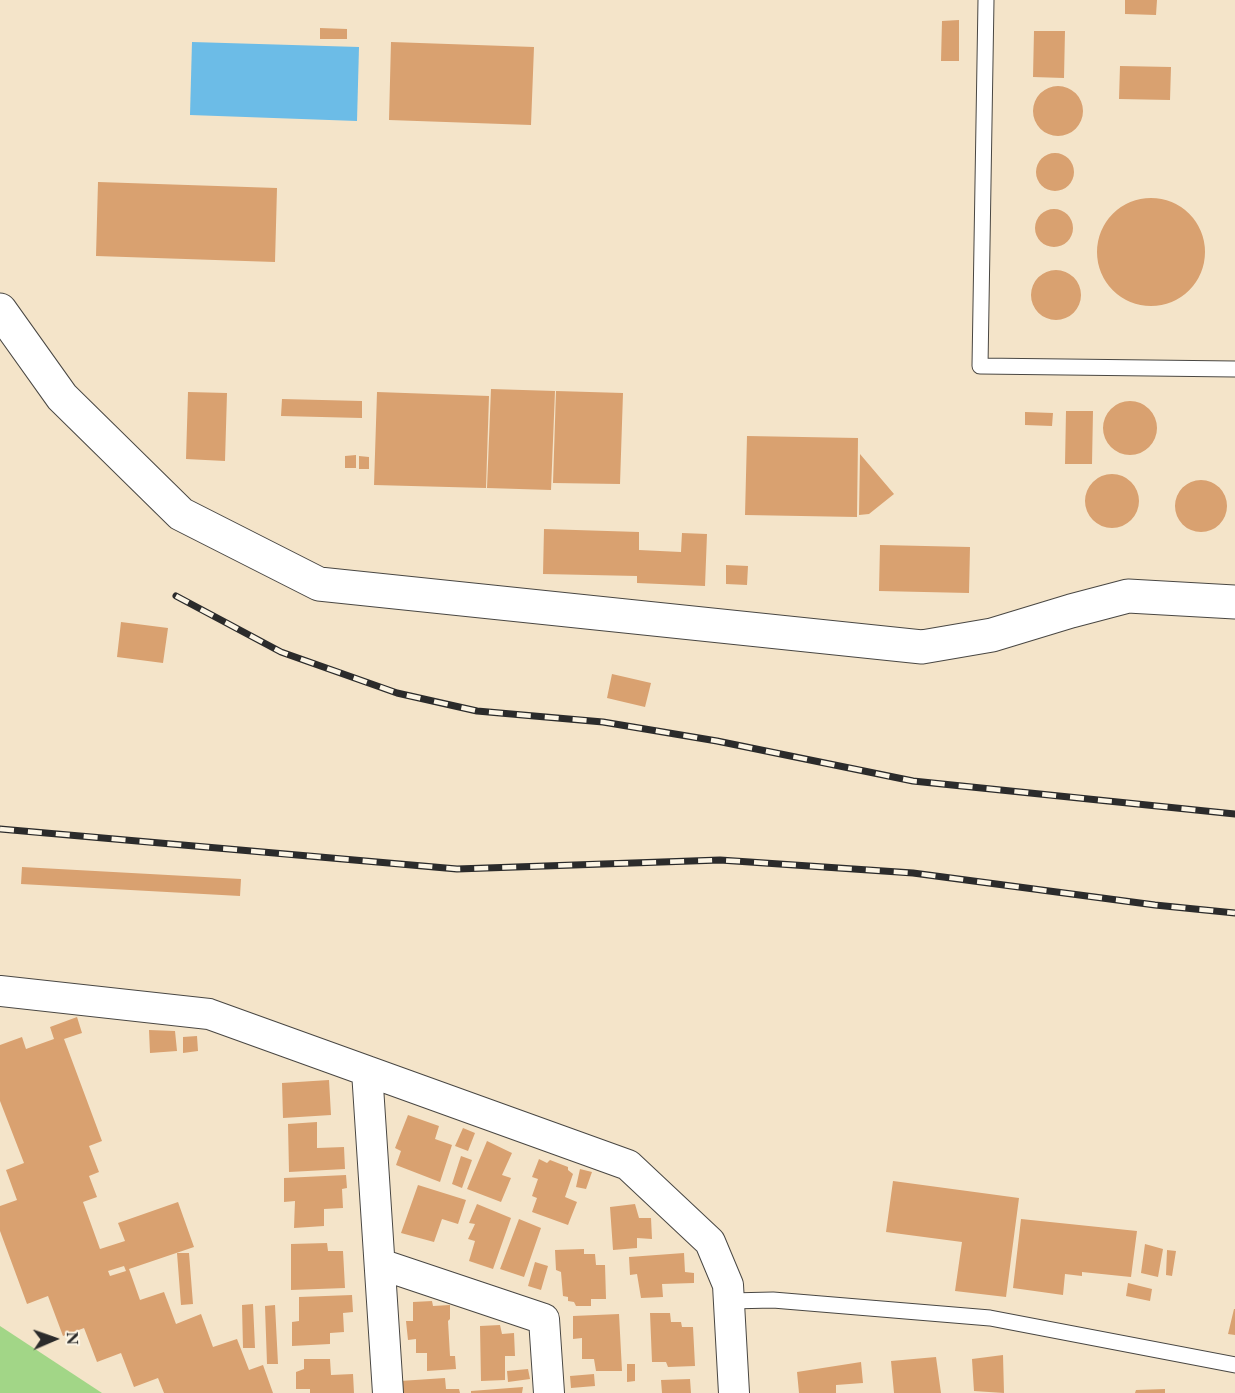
<!DOCTYPE html>
<style>
body{margin:0}
#map{position:relative;width:1235px;height:1393px;overflow:hidden;background:#f4e4c9;font-family:"EB Garamond",serif}
canvas{display:block}
.north{position:absolute;left:24px;top:1309px;width:60px;height:60px;-webkit-text-stroke:4px #fcf5e5;paint-order:stroke;rotate:88deg;font-size:16px;font-weight:700;line-height:24px;text-align:center;color:#2b2b2b}
.north::after{content:'';display:block;margin:auto;width:21px;height:27px;background:#2b2b2b;clip-path:polygon(50% 0,100% 100%,50% 72%,0 100%)}
</style>
<div id="map">
<canvas width="1235" height="1393"></canvas>
<div class="north">N</div>
</div>
<script>
const ctx = document.querySelector('canvas').getContext('2d');
ctx.lineJoin = 'round';
function paint(path, color) { ctx.fillStyle = color; ctx.fill(path, 'evenodd'); }
const poly = rows => new Path2D(rows.map(r => 'M' + r).join(''));
function stroke(path, color, width, dash) { ctx.strokeStyle = color; ctx.lineWidth = width; ctx.lineCap = dash ? 'butt' : 'round'; ctx.setLineDash(dash || []); ctx.stroke(path); }
paint(poly([
 [0,1326,102,1393,0,1393]
]), '#a2d687');
paint(poly([
 [192,42,359,47,357,121,190,115]
]), '#6cbce7');
paint(poly([
 [1125,0,1157,0,1156,15,1125,14],
 [959,20,959,61,941,61,942,21],
 [320,28,347,29,347,39,320,39],
 [1034,31,1065,31,1064,78,1033,77],
 [391,42,534,47,531,125,389,120],
 [1120,66,1171,67,1170,100,1119,99],
 '1033 111a25 25 0 1 1 50 0a25 25 0 1 1-50 0Z',
 '1036 172a19 19 0 1 1 38 0a19 19 0 1 1-38 0Z',
 [98,182,277,188,275,262,96,256],
 '1097 252a54 54 0 1 1 108 0a54 54 0 1 1-108 0Z',
 '1035 228a19 19 0 1 1 38 0a19 19 0 1 1-38 0Z',
 '1031 295a25 25 0 1 1 50 0a25 25 0 1 1-50 0Z',
 [491,389,555,391,551,490,487,488],
 [556,391,623,393,620,484,553,483],
 [188,392,227,393,225,461,186,459],
 [377,392,489,396,486,488,374,485],
 [282,399,362,401,362,418,281,416],
 '1103 428a27 27 0 1 1 54 0a27 27 0 1 1-54 0Z',
 [1066,411,1093,411,1092,464,1065,464],
 [1025,412,1053,413,1052,426,1025,425],
 [747,436,858,438,857,517,745,515],
 [860,454,894,494,869,514,859,515],
 [356,455,356,468,345,468,345,456],
 [359,456,369,457,369,469,359,469],
 '1085 501a27 27 0 1 1 54 0a27 27 0 1 1-54 0Z',
 '1175 506a26 26 0 1 1 52 0a26 26 0 1 1-52 0Z',
 [544,529,639,532,639,550,681,552,682,533,707,534,705,586,637,583,637,576,543,574],
 [880,545,970,547,969,593,879,591],
 [726,565,748,566,747,585,726,584],
 [121,622,168,628,163,663,117,657],
 [612,674,651,683,645,707,607,698],
 [22,867,241,879,240,896,21,884],
 [77,1017,82,1033,64,1039,102,1141,89,1146,99,1172,89,1176,97,1197,83,1202,100,1249,125,1241,118,1223,178,1202,194,1247,129,1269,140,1300,164,1292,176,1324,201,1314,213,1347,237,1339,249,1370,263,1365,273,1393,164,1393,158,1378,134,1387,121,1353,97,1362,84,1328,63,1336,48,1296,27,1304,0,1231,0,1206,17,1200,6,1170,24,1163,0,1101,0,1045,22,1037,26,1049,54,1039,50,1027],
 [124,1266,126,1271,110,1276,108,1271],
 [149,1030,175,1031,177,1051,150,1053],
 [197,1036,198,1051,183,1053,183,1037],
 [329,1080,331,1115,283,1118,282,1083],
 [408,1115,439,1126,435,1139,452,1145,440,1182,396,1165,401,1151,395,1148],
 [317,1122,317,1148,344,1147,345,1169,289,1172,288,1124],
 [463,1128,475,1133,468,1151,455,1146],
 [487,1141,512,1153,502,1175,511,1178,501,1202,467,1189],
 [461,1156,472,1160,462,1188,452,1184],
 [539,1159,547,1163,550,1160,568,1167,568,1170,573,1174,565,1197,577,1202,568,1225,532,1212,537,1198,532,1196,538,1179,532,1177],
 [580,1169,592,1172,586,1189,576,1187],
 [346,1175,347,1188,342,1189,343,1208,324,1209,324,1226,294,1228,295,1201,284,1202,284,1178],
 [893,1181,1019,1198,1006,1297,955,1291,962,1242,886,1232],
 [418,1185,466,1200,458,1224,442,1219,434,1242,401,1233],
 [477,1204,511,1218,493,1269,469,1261,475,1241,468,1239,475,1224,469,1223],
 [635,1204,639,1218,651,1218,652,1239,637,1238,637,1248,613,1250,610,1207],
 [519,1219,541,1228,524,1277,500,1269],
 [1021,1219,1137,1231,1131,1277,1082,1272,1082,1276,1065,1274,1063,1295,1013,1288],
 [327,1243,328,1251,343,1251,345,1288,291,1290,291,1244],
 [1145,1244,1163,1249,1158,1277,1141,1273],
 [584,1249,584,1254,595,1254,596,1265,605,1265,606,1299,591,1299,591,1306,576,1306,574,1302,568,1301,568,1297,563,1296,561,1272,556,1270,555,1250],
 [1167,1250,1176,1251,1172,1276,1166,1275],
 [177,1253,189,1253,193,1304,181,1305],
 [684,1253,685,1272,694,1273,694,1283,662,1284,663,1297,641,1298,637,1274,630,1275,629,1257],
 [535,1262,548,1266,541,1290,528,1286],
 [1128,1283,1152,1289,1150,1301,1126,1296],
 [352,1295,353,1312,343,1313,344,1332,330,1333,330,1344,292,1346,292,1322,299,1321,299,1297],
 [432,1301,433,1306,450,1305,450,1319,448,1321,450,1356,455,1356,456,1369,427,1371,427,1353,416,1353,416,1339,408,1340,406,1321,413,1321,413,1302],
 [253,1304,255,1348,243,1348,242,1305],
 [275,1305,278,1364,267,1364,265,1306],
 [1234,1309,1235,1309,1235,1335,1228,1334],
 [650,1313,670,1313,671,1322,681,1322,682,1327,693,1327,695,1366,668,1367,666,1362,652,1362],
 [619,1314,622,1371,596,1371,594,1359,582,1359,582,1338,573,1339,573,1316],
 [500,1325,502,1334,514,1333,515,1356,505,1356,505,1380,481,1381,480,1326],
 [1003,1355,1004,1393,974,1391,972,1359],
 [936,1357,941,1393,894,1393,891,1361],
 [304,1359,330,1359,331,1375,353,1374,354,1393,310,1393,310,1389,296,1389,296,1372,304,1369],
 [861,1362,863,1383,836,1385,836,1393,799,1393,797,1372],
 [627,1364,635,1364,635,1381,627,1382],
 [528,1369,530,1379,508,1382,507,1371],
 [594,1374,595,1386,571,1388,570,1376],
 [445,1378,446,1389,459,1389,460,1393,401,1393,400,1381],
 [690,1379,691,1393,662,1393,661,1380],
 [523,1387,522,1393,471,1393,471,1391],
 [1165,1389,1165,1393,1135,1393,1136,1390]
]), '#d9a170');
const service = poly([
 [986,0,980,366,1235,369],
 [730,1301,773,1300,990,1318,1235,1365]
]);
const minor = poly([
 [0,991,209,1014,628,1165,710,1242,728,1285,734,1393],
 [367,1071,388,1393],
 [380,1264,544,1319,549,1393]
]);
const tertiary = poly([
 [0,310,62,397,181,514,319,584,922,647,992,635,1071,611,1128,596,1235,602]
]);
stroke(service, '#494743', 17);
stroke(minor, '#494743', 32);
stroke(tertiary, '#494743', 35);
stroke(service, '#fff', 15);
stroke(minor, '#fff', 30);
stroke(tertiary, '#fff', 33);
const rail = poly([
 [176,596,281,652,397,693,477,711,603,722,717,741,913,781,1235,814],
 [0,829,457,869,720,860,913,873,1155,905,1235,913]
]);
stroke(rail, '#2b2b2b', 7);
stroke(rail, '#fcf5e5', 4.5, [14]);
</script>
